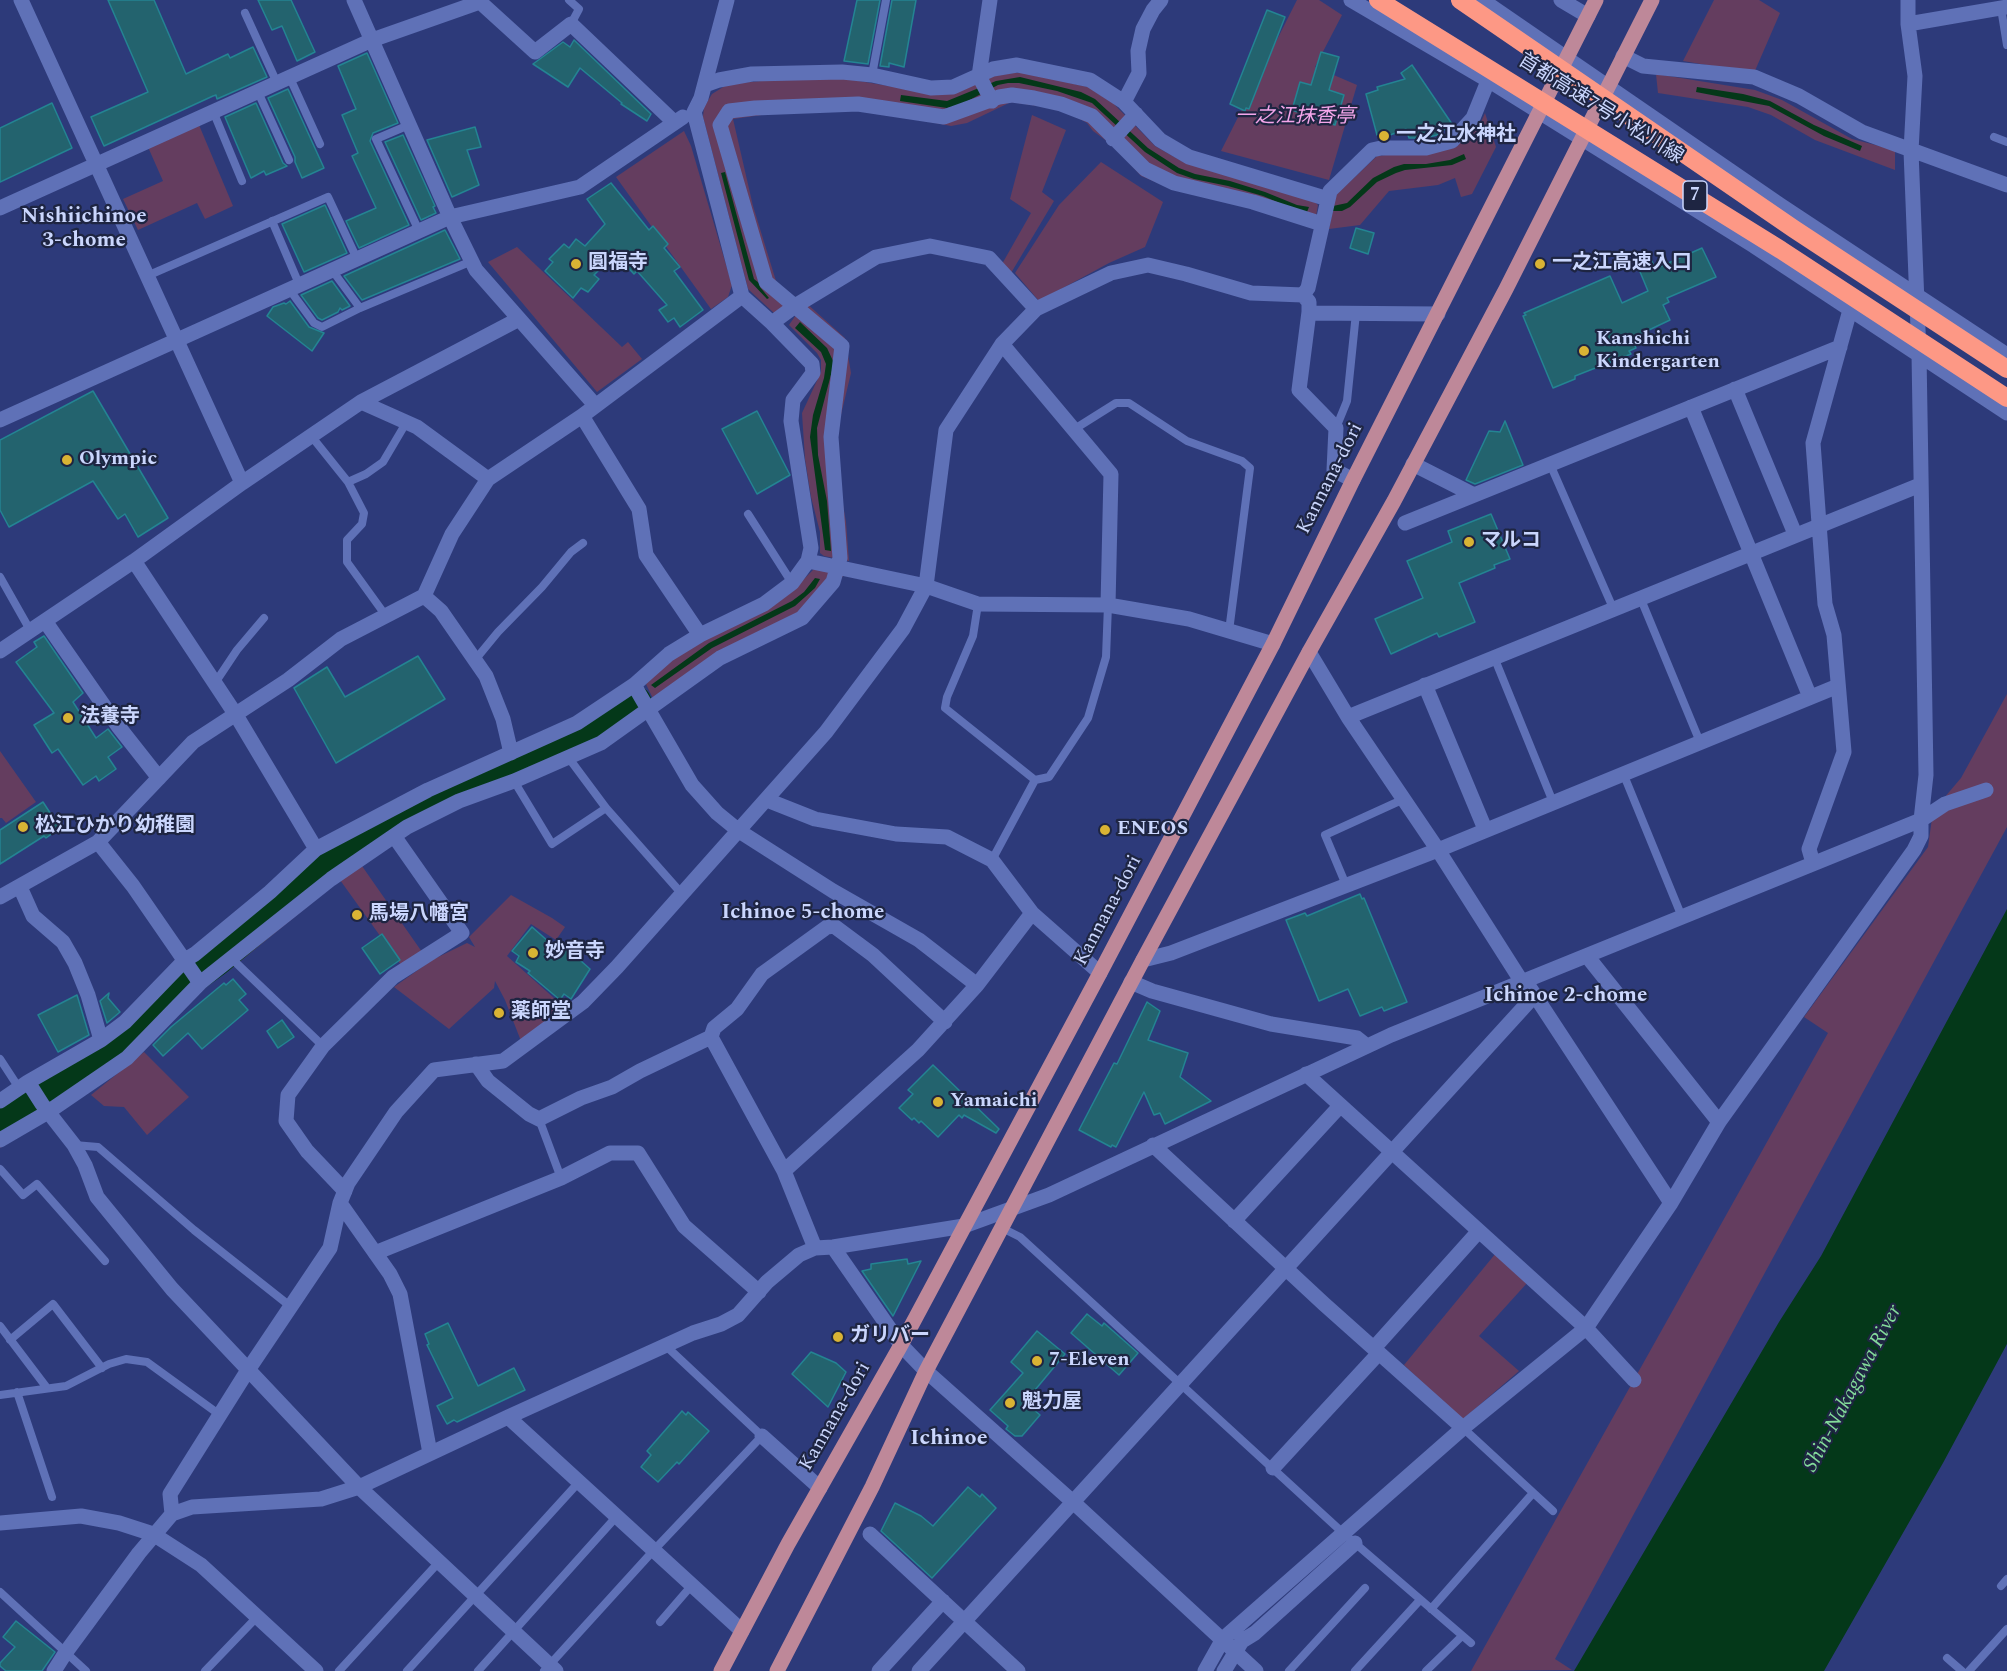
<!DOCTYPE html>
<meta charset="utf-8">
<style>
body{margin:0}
canvas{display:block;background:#2d3a7a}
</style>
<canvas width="2007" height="1671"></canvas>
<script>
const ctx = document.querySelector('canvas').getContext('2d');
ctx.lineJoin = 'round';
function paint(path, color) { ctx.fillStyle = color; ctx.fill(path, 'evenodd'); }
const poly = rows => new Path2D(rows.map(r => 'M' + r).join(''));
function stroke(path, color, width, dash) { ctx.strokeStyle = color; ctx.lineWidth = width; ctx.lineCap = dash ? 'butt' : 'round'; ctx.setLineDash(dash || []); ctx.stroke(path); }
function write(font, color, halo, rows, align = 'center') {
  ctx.font = font + ' Spectral,"Noto Sans JP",serif'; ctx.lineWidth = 4.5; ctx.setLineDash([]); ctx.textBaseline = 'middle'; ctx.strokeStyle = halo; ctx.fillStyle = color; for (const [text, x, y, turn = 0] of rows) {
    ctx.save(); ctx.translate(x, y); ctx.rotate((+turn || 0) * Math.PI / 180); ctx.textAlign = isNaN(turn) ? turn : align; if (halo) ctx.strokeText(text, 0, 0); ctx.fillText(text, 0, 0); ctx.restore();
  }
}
paint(poly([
 [1297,0,1319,0,1342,15,1315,67,1357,85,1329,180,1221,151],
 [1714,0,1759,0,1780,13,1754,73,1683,61],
 [1013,73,1024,73,1088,87,1113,103,1155,146,1185,163,1315,202,1318,205,1314,227,1263,210,1170,188,1141,176,1115,147,1093,131,1087,123,1071,114,1045,107,1011,102,967,123,951,126,868,110,783,112,733,119,753,206,776,281,793,300,774,313,748,289,703,117,704,107,712,94,728,84,784,79,841,78,907,89],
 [1656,74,1755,90,1782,100,1852,139,1895,150,1895,170,1815,140,1771,115,1748,107,1658,93],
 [1485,113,1496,147,1472,194,1461,197,1455,178,1438,185,1389,191,1360,225,1329,229,1336,195,1377,156,1456,147,1481,122],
 [1032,115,1066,130,1042,192,1054,201,1011,273,1002,264,1031,213,1010,199],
 [199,125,233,206,205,219,197,203,138,230,123,199,163,181,148,147],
 [684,131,691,146,732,285,728,297,711,309,616,177],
 [1101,162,1163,202,1145,247,1109,263,1039,301,1015,273,1059,205],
 [517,247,622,347,628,342,642,359,597,392,488,262],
 [805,302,845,338,851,373,833,448,846,522,849,561,824,556,820,553,820,532,811,497,805,459,802,413,821,372,821,360,817,353,789,325],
 [814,569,845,574,802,620,725,657,658,709,646,684,673,657,790,593],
 [631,692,647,716,452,809,407,834,362,866,422,952,401,965,340,880,232,968,190,996,63,1107,43,1080,110,1043,134,1024,182,973,275,898,320,852,408,805,545,746,602,715],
 [2007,694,2007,827,1555,1659,1572,1670,1471,1671,1828,1033,1804,1017,1928,847,1933,811,1961,778],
 [0,751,36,802,6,823,2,818,0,818],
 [511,895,552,918,565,927,556,940,531,924,507,956,565,1008,521,1041,505,1000,495,981,494,988,449,1029,394,987,432,960,467,943,475,947,469,937],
 [144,1052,189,1097,147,1135,124,1107,104,1106,91,1095],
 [18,1096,38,1124,0,1148,0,1109],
 [1496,1253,1528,1282,1479,1336,1519,1371,1462,1420,1404,1365]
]), '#643d5f');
paint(poly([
 [1020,77,1081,92,1095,99,1148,148,1179,168,1195,174,1230,181,1265,192,1297,205,1309,207,1307,212,1296,210,1263,196,1228,186,1194,179,1177,173,1145,152,1092,103,1057,91,1019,83,1008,83,998,85,960,105,947,108,900,101,901,95,947,101,996,81],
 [1697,87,1743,94,1770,101,1814,125,1862,146,1860,151,1824,136,1769,106,1696,92],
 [1464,154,1466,159,1452,165,1405,170,1396,173,1377,182,1350,207,1342,211,1332,211,1333,206,1347,203,1373,178,1394,167,1404,164,1426,164,1450,160],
 [725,172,754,279,759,283,760,287,769,298,767,299,749,280,721,173],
 [800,322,827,348,834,363,817,428,818,455,827,501,831,551,825,550,810,437,813,415,824,378,826,364,821,352,795,328],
 [815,578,820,579,815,588,795,606,712,648,655,688,651,685,709,643,792,601,804,592],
 [2007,909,2007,1344,1943,1463,1824,1671,1574,1671,1779,1322,1821,1256]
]), '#043819');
stroke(poly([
 [0,1118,112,1055,142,1027,181,985,217,959,322,872,398,816,619,717,635,702]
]), '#043819', 33);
const building = poly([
 [108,0,154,0,186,74,228,54,230,58,253,47,267,77,217,99,216,95,213,96,104,146,91,117,148,92,108,0],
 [258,0,291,0,315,52,297,61,282,26,272,30,258,0],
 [857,0,880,0,868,64,844,61,857,0],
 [892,0,916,0,904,67,889,63,889,67,880,66,892,0],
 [1267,10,1285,17,1249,109,1246,108,1245,111,1230,104,1267,10],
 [574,40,651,114,647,121,621,104,622,103,580,68,568,87,533,64,563,42,570,47,574,40],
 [1321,52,1339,57,1329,90,1344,95,1335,125,1292,110,1300,82,1311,85,1321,52],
 [367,53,398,123,373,133,370,141,409,225,359,248,346,221,376,208,352,156,358,153,342,115,356,109,338,66,367,53],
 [1412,65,1452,124,1437,135,1425,138,1409,138,1406,129,1382,138,1380,133,1377,135,1366,94,1378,90,1377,87,1405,79,1401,73,1412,65],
 [288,89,324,168,302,178,295,162,295,157,268,98,288,89],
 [52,103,72,148,0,182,0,128,52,103],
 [256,103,283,163,287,166,266,175,264,171,251,178,225,117,256,103],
 [475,127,481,147,467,150,479,185,452,197,427,140,475,127],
 [403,135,435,206,433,207,436,213,421,220,385,142,403,135],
 [611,183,649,230,653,226,668,244,664,248,680,267,674,271,703,310,680,327,674,318,668,322,659,310,667,305,637,271,634,274,615,254,594,275,599,279,588,292,581,288,573,298,545,271,553,262,549,259,564,244,569,248,576,239,585,246,605,224,587,199,611,183],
 [325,205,347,253,304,272,282,224,325,205],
 [1356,228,1374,233,1368,254,1350,248,1356,228],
 [445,230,460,259,362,300,344,276,445,230],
 [1702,248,1716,277,1667,298,1669,302,1663,305,1670,320,1632,338,1636,348,1629,351,1631,354,1575,376,1575,379,1553,388,1523,316,1526,315,1524,313,1610,276,1622,303,1648,291,1638,267,1652,261,1655,269,1702,248],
 [332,281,350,306,342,310,340,308,338,312,322,320,318,318,301,295,332,281],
 [290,301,309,327,324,333,312,351,267,316,273,307,284,303,286,304,290,301],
 [93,391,168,518,138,537,125,514,118,519,93,481,9,527,0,510,0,440,93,391],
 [757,411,790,475,757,494,722,429,757,411],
 [1505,421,1523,465,1475,484,1466,480,1489,431,1500,432,1505,421],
 [1491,514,1510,559,1494,565,1495,568,1459,583,1475,622,1439,637,1437,633,1391,654,1375,619,1423,598,1407,561,1452,542,1448,531,1491,514],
 [44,636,83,693,73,702,96,738,108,729,122,747,108,757,116,769,99,781,96,776,83,785,58,749,52,753,34,725,54,713,16,662,37,647,34,642,44,636],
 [418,656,445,699,336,763,294,688,327,667,345,697,418,656],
 [43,802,60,828,46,838,44,836,0,864,0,830,43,802],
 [1360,894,1362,899,1364,898,1407,1002,1384,1011,1382,1007,1360,1016,1348,989,1319,1001,1286,920,1305,913,1307,916,1360,894],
 [532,927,558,950,563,945,590,969,571,999,564,994,560,1000,528,973,530,971,516,962,519,956,512,951,532,927],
 [382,934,400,960,380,974,362,948,382,934],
 [233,979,246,994,239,1000,248,1010,202,1049,188,1033,163,1056,153,1045,171,1027,224,983,226,985,233,979],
 [109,993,108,998,120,1012,107,1023,100,1001,109,993],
 [77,995,89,1035,58,1052,38,1015,77,995],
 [1147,1002,1160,1011,1148,1040,1188,1053,1180,1077,1211,1101,1165,1124,1160,1113,1154,1115,1144,1092,1116,1147,1112,1145,1111,1147,1079,1130,1114,1063,1117,1064,1147,1002],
 [282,1020,294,1037,278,1048,267,1031,282,1020],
 [933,1065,999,1129,996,1133,964,1115,962,1118,959,1115,938,1137,921,1121,919,1123,914,1118,912,1120,899,1108,913,1094,908,1090,933,1065],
 [907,1259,908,1264,921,1261,893,1316,862,1271,871,1269,871,1264,907,1259],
 [1087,1314,1102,1326,1104,1323,1138,1353,1119,1375,1071,1333,1087,1314],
 [448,1323,478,1386,514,1368,525,1390,457,1422,454,1420,447,1424,437,1406,453,1398,427,1345,429,1344,425,1334,448,1323],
 [1037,1331,1065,1354,1025,1402,1040,1415,1022,1436,1015,1436,1006,1429,1008,1426,990,1410,1023,1373,1011,1362,1037,1331],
 [811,1352,836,1363,846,1372,828,1407,792,1374,811,1352],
 [682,1411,686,1415,688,1412,709,1431,679,1464,677,1462,658,1482,641,1467,651,1455,647,1451,682,1411],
 [968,1487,980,1497,982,1494,996,1508,932,1578,881,1531,895,1503,921,1516,933,1526,968,1487],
 [16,1621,55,1652,42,1671,6,1671,0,1666,0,1663,15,1647,3,1637,16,1621]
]);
paint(building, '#23636e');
stroke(building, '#248493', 1.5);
stroke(poly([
 [569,0,579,9,571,24],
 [2001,8,2007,45],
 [245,13,277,83],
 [872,75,886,0],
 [290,78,320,144],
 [258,92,289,160],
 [213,111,242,181],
 [409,125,376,139,419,231],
 [1994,137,2007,142],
 [272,221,299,284],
 [332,270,360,308],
 [147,276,328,197,357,259],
 [289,289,314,323,322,327,360,308,472,261],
 [1336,428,1347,401,1356,313],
 [1073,430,1116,403,1129,403,1187,441,1242,461,1250,468,1229,631],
 [312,437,348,482,364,513,362,524,347,540,347,562,386,616],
 [1550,464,1613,608],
 [348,482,366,474,383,462,406,423],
 [748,514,792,583],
 [0,577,30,630],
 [1640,597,1700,742],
 [978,604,973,636,947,697,945,708,1035,780,992,860],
 [1494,657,1553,802],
 [475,660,498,632,542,587,571,552,583,543],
 [215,683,237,650,264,618],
 [568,757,606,808],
 [1623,773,1682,917],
 [1035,780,1049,777,1088,718,1106,657,1108,605],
 [514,781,552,844,606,808,682,894],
 [1346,885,1325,835,1404,799],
 [231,958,323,1046],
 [0,1059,19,1088],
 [539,1119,561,1178],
 [74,1145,98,1147,194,1230,290,1306],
 [0,1169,23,1195,37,1184,105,1261],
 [1002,1228,1020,1237,1342,1532,1471,1643],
 [0,1326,47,1388],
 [10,1340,53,1304,102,1368],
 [17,1392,52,1497],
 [0,1395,66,1386,109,1364,126,1359,147,1362,220,1415],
 [1463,1428,1553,1511],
 [2001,1586,2007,1579],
 [0,1592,86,1671],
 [1431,1609,1533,1493],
 [660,1622,692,1585],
 [1947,1658,1962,1671],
 [205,1671,258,1616],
 [339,1671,439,1562],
 [407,1671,579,1482],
 [478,1671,617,1516],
 [544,1671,654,1550,762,1436,666,1346],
 [1289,1671,1365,1588],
 [1355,1671,1420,1600],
 [1426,1671,1462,1636],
 [1969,1671,2007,1629]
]), '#5f71b7', 8);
stroke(poly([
 [21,0,242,483],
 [354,0,450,217,476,270,595,405],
 [990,0,979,76,992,101],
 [1161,0,1153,10,1143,29,1138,51,1139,73,1124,102,1160,140,1189,157,1328,199],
 [1351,0,1491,82,1754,246,2007,413],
 [1482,0,1780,205,2007,355],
 [1561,0,1588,16],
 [1908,24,2007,7],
 [1623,56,1643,66,1754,77,1799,96,1862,132,2007,185],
 [705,85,719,80,752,74,842,72,872,75,931,88,953,87,993,69,1017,65,1090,80,1124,102],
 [1113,139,1136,114],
 [0,208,372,40,480,2,535,52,571,24,674,122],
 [1303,295,1308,288,1330,191,1372,150,1381,148,1426,148,1452,141,1473,118,1488,81],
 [1303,295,1309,302,1309,312,1299,390,1336,428,1334,470,1353,480],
 [1309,313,1438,314],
 [772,323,795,306,876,257,930,246,989,258,1036,309],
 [1002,344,1111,474,1108,605],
 [1735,389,1795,534],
 [361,402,417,427,488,479],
 [1691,407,1810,697],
 [582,416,639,509,646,555,700,635],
 [0,420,450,217,580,187,683,117],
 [1413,464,1474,495],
 [1405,523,1840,347],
 [134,561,236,715,316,849],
 [808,561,926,586,978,604,1108,605,1189,619,1273,644],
 [424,596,441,611,486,676,503,719,511,753],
 [45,621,118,726,159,778],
 [0,651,134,561,242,483,361,402,519,319],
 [1309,652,1348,717,1438,850,1522,982],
 [634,685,692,785,717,813,739,831,833,891,919,940,977,985],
 [1425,685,1485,829],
 [1348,717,1920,485],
 [767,800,815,819,896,834,947,837,992,860,1032,913,1100,973],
 [98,842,133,886,200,983],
 [1813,863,1809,849,1844,752,1834,635,1825,604,1813,443,1850,310],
 [20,887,33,916,63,942,75,963,88,995,101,1040],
 [0,897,98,842,193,742,288,680,341,639,424,596,452,534,488,479,582,416,742,296],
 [1587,956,1719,1122],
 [1143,960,1171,953,1438,850,1838,686],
 [1131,982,1152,991,1271,1024,1357,1038,1367,1046],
 [1530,988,1671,1203],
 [711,1037,784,1171],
 [476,1064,488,1081,529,1114,539,1119,581,1098,612,1087,640,1071,711,1037,714,1028,737,1009,762,974,827,927,834,926,873,955,945,1022],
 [1306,1074,1586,1328,1634,1380],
 [28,1082,42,1104,74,1145,85,1165,97,1197,172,1289,359,1487,556,1671],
 [0,1101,28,1082,101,1040,125,1022,185,960,195,954,270,892,316,849,428,790,577,723,634,685,669,654,700,635,764,604,792,583,808,561,811,548,791,421,793,400,813,373,812,364,772,323,742,296,694,112,701,98,727,0],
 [0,1140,48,1112,127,1058,200,983,331,879,407,827,459,801,514,781,601,743,720,658,802,618,833,582,840,558,831,437,842,346,766,282,720,125,729,111,755,108,858,104,944,117,999,97,1012,95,1034,98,1061,104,1092,116,1145,169,1174,183,1253,202,1322,224],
 [1153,1145,1324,1304,1463,1428],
 [345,1191,307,1151,286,1121,288,1095,323,1046,393,977,462,933,394,836],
 [340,1203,390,1274,400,1294,430,1453],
 [1234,1221,1340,1106],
 [833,1247,901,1345,926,1371,1073,1502,1256,1671],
 [815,1248,784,1171,918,1050,977,985,1032,913],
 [375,1253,561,1178,610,1153,638,1153,684,1226,759,1292],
 [1374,1348,1478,1232],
 [508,1417,742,1631],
 [762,1436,820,1488],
 [1273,1468,1379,1353],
 [172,1514,170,1494,248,1370,330,1248,340,1203,348,1183,396,1112,434,1070,503,1061,583,1002,617,967,826,732,903,629,926,586,946,430,1002,344,1036,309,1111,273,1148,265,1186,274,1251,293,1303,295],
 [870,1534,1018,1671],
 [54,1671,66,1652,139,1553,172,1514,192,1507,321,1499,359,1487,508,1417,693,1333,721,1324,738,1315,767,1282,799,1255,815,1248,833,1247,964,1226,1049,1195,1391,1035,1921,820,1945,804,1986,790],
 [879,1671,943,1601],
 [919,1671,1534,996],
 [1205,1671,1223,1639,1463,1428,1586,1328,1671,1203,1719,1122,1914,850,1921,836,1921,820,1926,775,1919,354,1911,151,1915,76,1908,24,1908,0],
 [1224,1671,1242,1641,1255,1633,1355,1543]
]), '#5f71b7', 15);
stroke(poly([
 [0,1523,81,1516,119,1523,153,1534,201,1565,316,1671]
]), '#5f71b7', 15);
stroke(poly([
 [721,1671,788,1544,901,1345,1100,973,1273,644,1353,480,1596,0],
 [777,1671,872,1487,926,1371,1143,960,1309,652,1394,501,1506,289,1652,0]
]), '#be8899', 15);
stroke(poly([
 [1378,0,1781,250,2007,398],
 [1460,0,1794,229,2007,369]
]), '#fd9885', 18);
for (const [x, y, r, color] of [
 [1384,136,6,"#d9b334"],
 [576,264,6,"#d9b334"],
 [1540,264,6,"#d9b334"],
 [1584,351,6,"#d9b334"],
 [67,460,6,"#d9b334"],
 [1469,542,6,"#d9b334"],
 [68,718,6,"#d9b334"],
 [23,827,6,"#d9b334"],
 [1105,830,6,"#d9b334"],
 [357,915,6,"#d9b334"],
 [533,953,6,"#d9b334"],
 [499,1013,6,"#d9b334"],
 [938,1102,6,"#d9b334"],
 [838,1337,6,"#d9b334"],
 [1037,1361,6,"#d9b334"],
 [1010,1403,6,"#d9b334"]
]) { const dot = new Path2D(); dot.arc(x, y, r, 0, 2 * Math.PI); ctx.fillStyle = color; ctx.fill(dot); stroke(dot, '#1e2542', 2); }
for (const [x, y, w] of [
 [1695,196,24]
]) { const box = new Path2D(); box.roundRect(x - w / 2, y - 15, w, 30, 4.5); ctx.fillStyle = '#1e2542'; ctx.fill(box); stroke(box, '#cad6fd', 1.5); }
write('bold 18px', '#cad6fd', null, [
 ["7",1695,196]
]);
write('20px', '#cad6fd', '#1e2542', [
 ["首都高速7号小松川線",1600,110,32],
 ["Kannana-dori",1331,479,-63],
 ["Kannana-dori",1109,911,-62],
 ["Kannana-dori",836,1417,-60]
]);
write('italic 20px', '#f4a6ea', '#1e2542', [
 ["一之江抹香亭",1295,118]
]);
write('bold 20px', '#cad6fd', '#1e2542', [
 ["一之江水神社",1396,136],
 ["圓福寺",588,264],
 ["一之江高速入口",1552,264],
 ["Kanshichi",1596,340],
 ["Kindergarten",1596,363],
 ["Olympic",79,460],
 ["マルコ",1481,542],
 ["法養寺",80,718],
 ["松江ひかり幼稚園",35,827],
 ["ENEOS",1117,830],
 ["馬場八幡宮",369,915],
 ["妙音寺",545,953],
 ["薬師堂",511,1013],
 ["Yamaichi",950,1102],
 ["ガリバー",850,1337],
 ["7-Eleven",1049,1361],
 ["魁力屋",1022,1403]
], 'left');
write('bold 21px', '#cad6fd', '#1e2542', [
 ["Nishiichinoe",84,218],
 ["3-chome",84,242],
 ["Ichinoe 5-chome",803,914],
 ["Ichinoe 2-chome",1566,997]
]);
write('italic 21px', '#83db9a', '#1e2542', [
 ["Shin-Nakagawa River",1854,1389,-62]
]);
write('bold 22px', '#cad6fd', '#1e2542', [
 ["Ichinoe",949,1440]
]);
</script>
